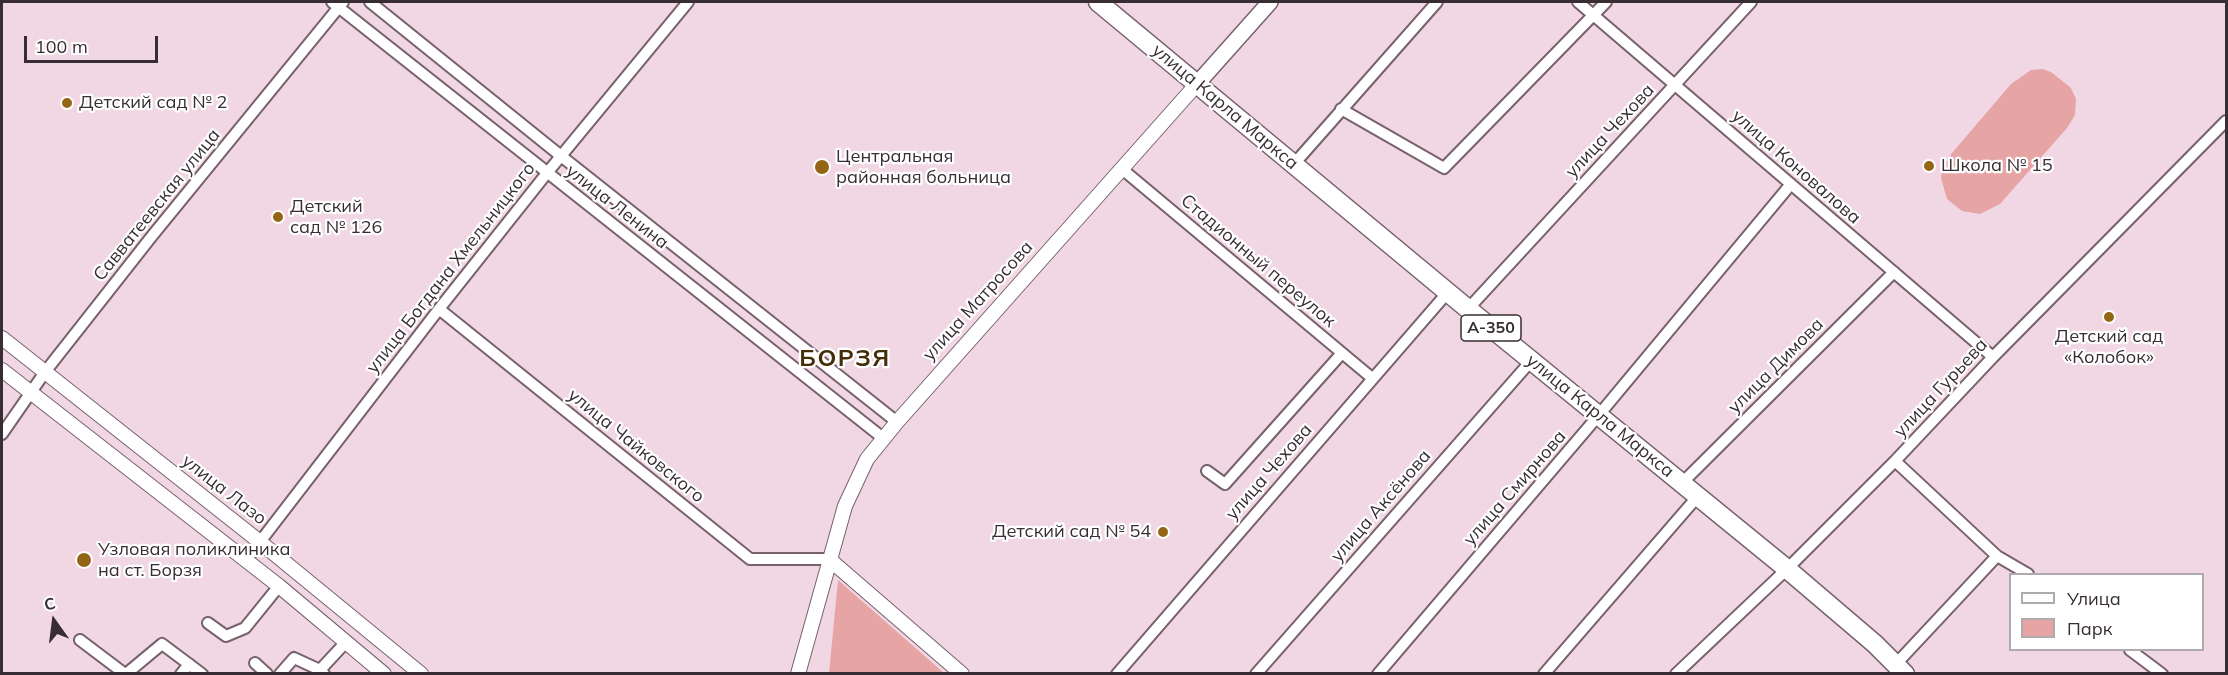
<!DOCTYPE html>
<meta charset="utf-8">
<style>
body{margin:0}
#map{position:relative;width:2228px;height:675px;overflow:hidden;background:#f1d7e4;font-family:Mulish,sans-serif}
canvas{display:block}
.frame{position:absolute;inset:0;border:3px solid #372d32;pointer-events:none}
.legend{position:absolute;left:2009px;top:573px;width:195px;height:78px;box-sizing:border-box;background:#fff;border:2px solid #afabad;margin:0;padding:8px 10px;list-style:none;font-size:18px;color:#372d32}
.legend li{display:flex;align-items:center;gap:12px;height:30px}
.legend b{width:30px;border:2px solid #afabad}
.north{position:absolute;left:24px;top:591px;width:60px;height:60px;-webkit-text-stroke:4px #fff;paint-order:stroke;rotate:346deg;font-size:16px;font-weight:700;line-height:24px;text-align:center;color:#372d32}
.north::after{content:'';display:block;margin:auto;width:21px;height:27px;background:#372d32;clip-path:polygon(50% 0,100% 100%,50% 72%,0 100%)}
.scale{position:absolute;left:24px;top:36px;width:134px;height:27px;box-sizing:border-box;border:3px solid #372d32;border-top:0;padding-left:8px;font-size:18px;line-height:21px;white-space:nowrap;color:#372d32;-webkit-text-stroke:4px #fff;paint-order:stroke}
</style>
<div id="map">
<canvas width="2228" height="675"></canvas>
<div class="frame"></div>
<ul class="legend">
<li><b style="height:8px;background:#fff"></b>Улица</li>
<li><b style="height:16px;background:#e6a5a4"></b>Парк</li>
</ul>
<div class="north">С</div>
<div class="scale">100 m</div>
</div>
<script>
const ctx = document.querySelector('canvas').getContext('2d');
ctx.lineJoin = 'round';
function paint(path, color) { ctx.fillStyle = color; ctx.fill(path, 'evenodd'); }
const poly = rows => new Path2D(rows.map(r => 'M' + r).join(''));
function stroke(path, color, width, dash) { ctx.strokeStyle = color; ctx.lineWidth = width; ctx.lineCap = dash ? 'butt' : 'round'; ctx.setLineDash(dash || []); ctx.stroke(path); }
function write(font, color, halo, rows, align = 'center') {
  ctx.font = font + ' Mulish,sans-serif'; ctx.lineWidth = 4.5; ctx.setLineDash([]); ctx.textBaseline = 'middle'; ctx.strokeStyle = halo; ctx.fillStyle = color; for (const [text, x, y, turn = 0] of rows) {
    ctx.save(); ctx.translate(x, y); ctx.rotate((+turn || 0) * Math.PI / 180); ctx.textAlign = isNaN(turn) ? turn : align; if (halo) ctx.strokeText(text, 0, 0); ctx.fillText(text, 0, 0); ctx.restore();
  }
}
paint(poly([
 [2042,69,2051,72,2071,88,2076,99,2075,115,2067,128,2000,204,1980,214,1962,211,1947,199,1941,178,1942,169,1952,153,2011,84,2031,70],
 [838,580,944,673,829,673]
]), '#e6a5a4');
const minor = poly([
 [332,2,883,438],
 [370,2,561,156,897,422],
 [1578,2,1993,357],
 [1341,109,1444,168,1606,2],
 [1294,164,1437,2],
 [1122,169,1372,378],
 [439,309,750,559,829,559],
 [1468,309,1751,2],
 [2,434,45,372,152,236,343,2],
 [1895,461,1997,556,2028,574],
 [1207,471,1225,484,1342,353],
 [1682,483,1894,272],
 [246,560,439,309,547,173,688,2],
 [208,623,226,636,245,628,279,586],
 [80,640,125,674],
 [2130,650,2162,674],
 [255,663,267,674],
 [1896,664,1997,556],
 [126,674,162,644,202,674],
 [181,674,189,664],
 [280,674,294,658,320,670],
 [324,674,320,670,346,642],
 [1117,674,1448,292],
 [1256,674,1531,361],
 [1378,674,1598,416,1791,184],
 [1544,674,1698,496],
 [1676,674,1787,569,1895,461,1993,357,2226,121]
]);
const tertiary = poly([
 [2,338,260,542,421,674],
 [2,370,279,586,384,674],
 [829,559,962,674],
 [798,674,845,506,867,459,897,422,1197,84]
]);
const secondary = poly([
 [1197,84,1270,2]
]);
const trunk = poly([
 [1098,2,1468,309,1787,569,1875,644,1905,674]
]);
stroke(minor, '#77616d', 14);
stroke(tertiary, '#77616d', 16);
stroke(secondary, '#77616d', 18);
stroke(trunk, '#77616d', 21);
stroke(minor, '#fff', 10);
stroke(tertiary, '#fff', 14);
stroke(secondary, '#fff', 15);
stroke(trunk, '#fff', 18);
for (const [x, y, r, color] of [
 [67,103,6,"#946514"],
 [1929,166,6,"#946514"],
 [822,167,8,"#946514"],
 [278,217,6,"#946514"],
 [2109,317,6,"#946514"],
 [1163,532,6,"#946514"],
 [84,560,8,"#946514"]
]) { const dot = new Path2D(); dot.arc(x, y, r, 0, 2 * Math.PI); ctx.fillStyle = color; ctx.fill(dot); stroke(dot, '#fff', 2); }
for (const [x, y, w] of [
 [1491,328,60]
]) { const box = new Path2D(); box.roundRect(x - w / 2, y - 13, w, 26, 4.5); ctx.fillStyle = '#fff'; ctx.fill(box); stroke(box, '#372d32', 1.5); }
write('bold 16px', '#372d32', null, [
 ["А-350",1491,328]
]);
write('18px', '#372d32', '#fff', [
 ["Детский сад № 2",79,103],
 ["Центральная",836,157],
 ["районная больница",836,178],
 ["Школа № 15",1941,166],
 ["Детский",290,207],
 ["сад № 126",290,228],
 ["Детский сад",2109,337,"center"],
 ["«Колобок»",2109,358,"center"],
 ["Детский сад № 54",1151,532,"right"],
 ["Узловая поликлиника",98,550],
 ["на ст. Борзя",98,571]
], 'left');
write('18px', '#372d32', '#fff', [
 ["улица Карла Маркса",1225,107,40],
 ["улица Чехова",1610,131,-47],
 ["улица Коновалова",1796,167,41],
 ["Савватеевская улица",157,205,-51],
 ["улица Ленина",617,207,38],
 ["Стадионный переулок",1258,261,40],
 ["улица Богдана Хмельницкого",451,268,-52],
 ["улица Матросова",978,301,-48],
 ["улица Димова",1776,366,-45],
 ["улица Гурьева",1941,388,-47],
 ["улица Карла Маркса",1600,416,39],
 ["улица Чайковского",636,446,39],
 ["улица Чехова",1269,472,-49],
 ["улица Смирнова",1515,488,-49],
 ["улица Лазо",224,490,38],
 ["улица Аксёнова",1381,506,-49]
]);
ctx.letterSpacing = '1.5px';
write('bold 24px', '#442d08', '#fff', [
 ["БОРЗЯ",845,359]
]);
ctx.letterSpacing = '0px';
</script>
